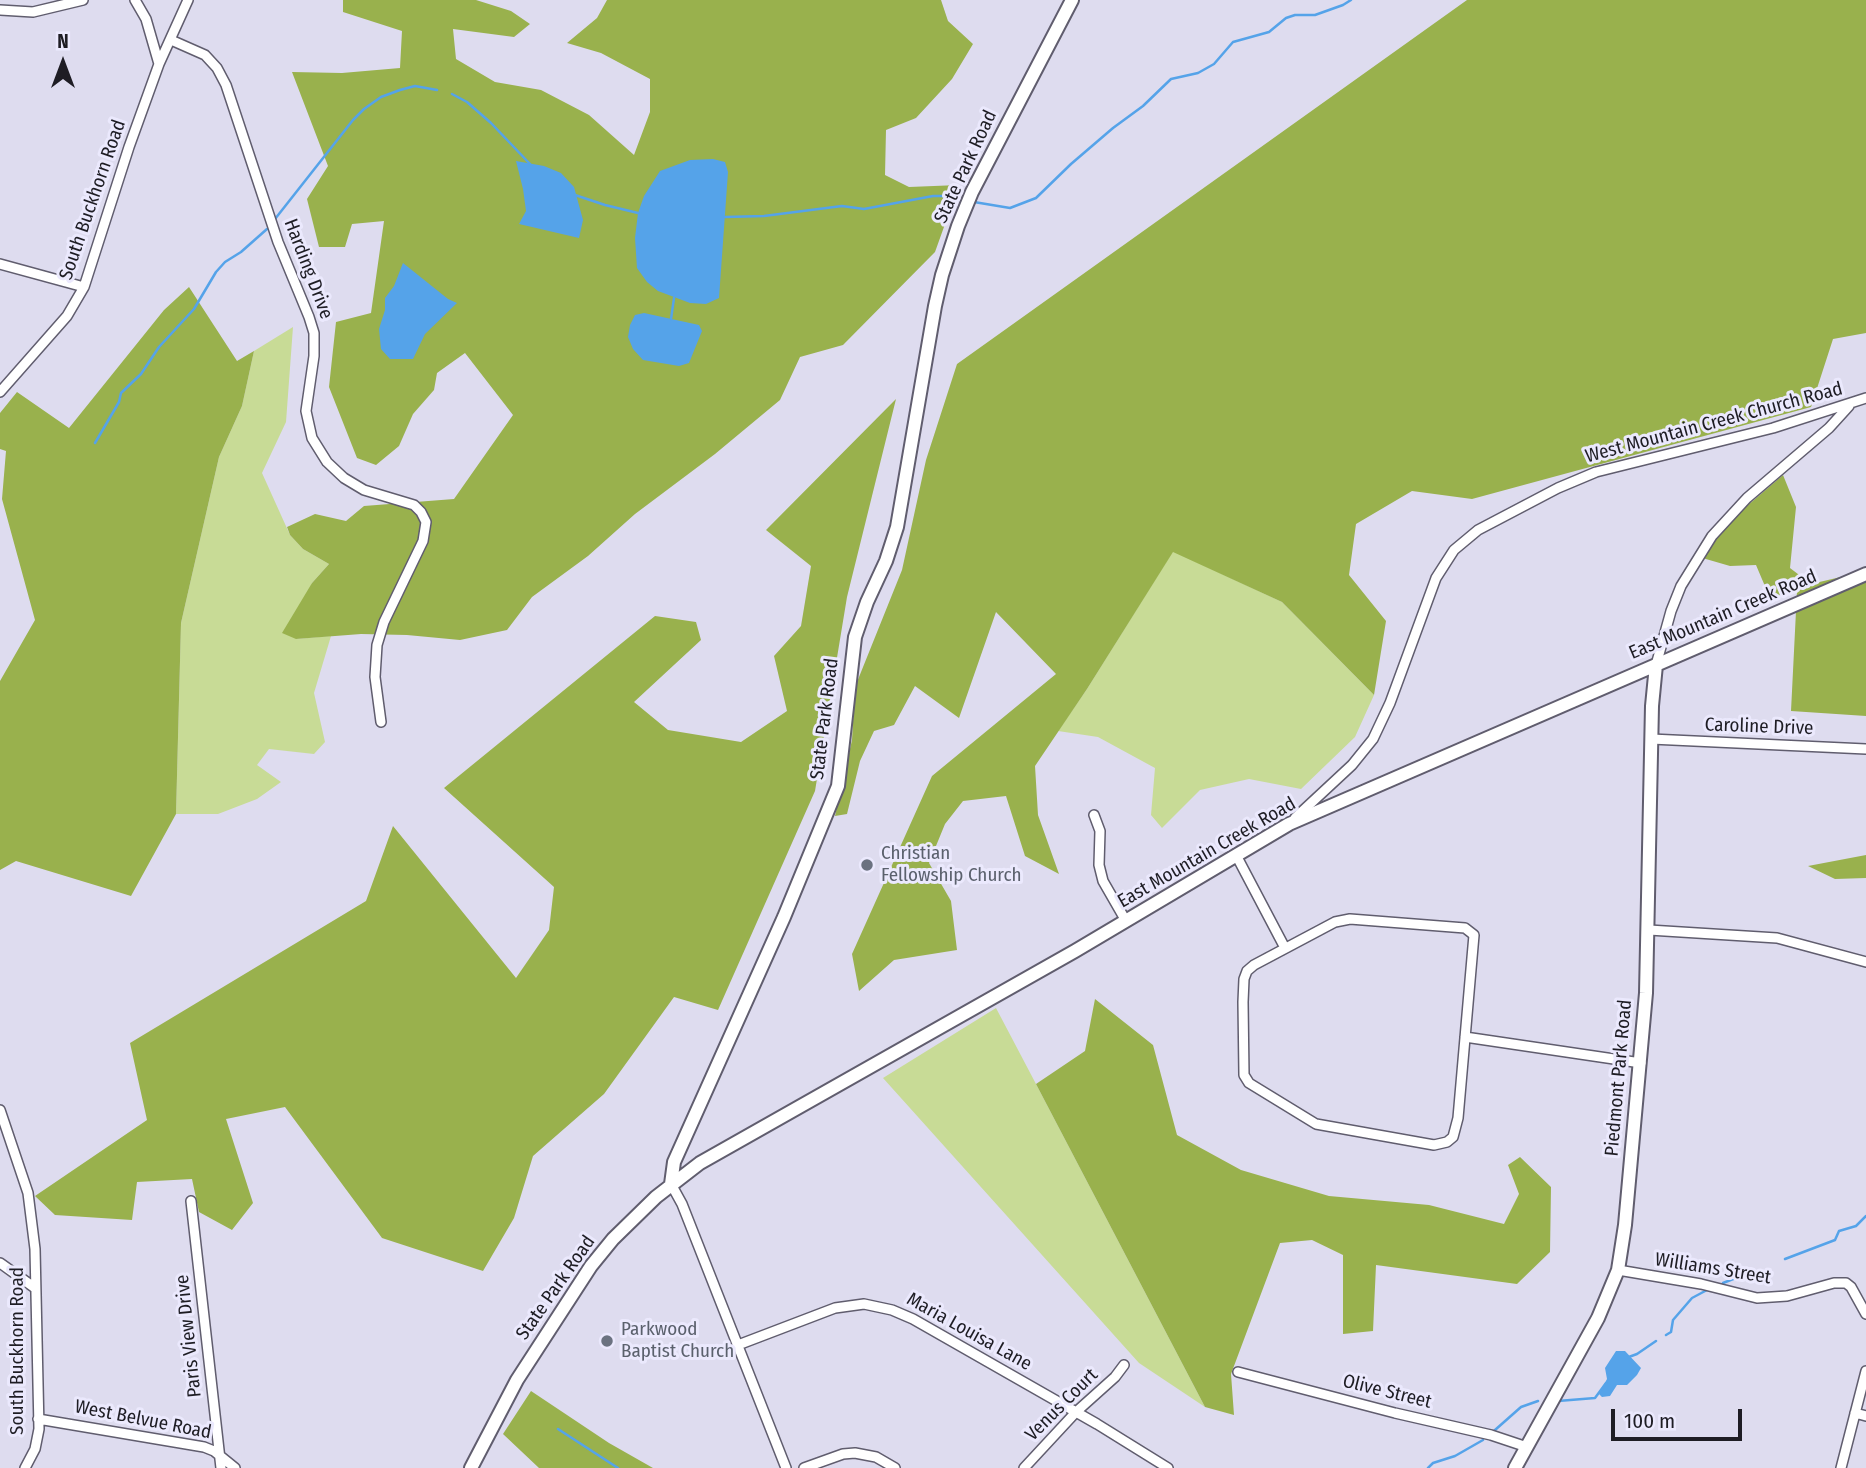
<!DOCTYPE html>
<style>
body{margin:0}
#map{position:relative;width:1866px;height:1468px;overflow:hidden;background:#dedcef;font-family:"Fira Sans Condensed",sans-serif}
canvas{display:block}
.north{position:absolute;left:28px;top:28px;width:70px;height:70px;-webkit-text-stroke:5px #ebe9fd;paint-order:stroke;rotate:0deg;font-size:19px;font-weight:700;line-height:28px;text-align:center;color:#1e1d24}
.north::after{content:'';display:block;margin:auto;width:24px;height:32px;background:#1e1d24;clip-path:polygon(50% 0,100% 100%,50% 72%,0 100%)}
.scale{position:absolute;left:1611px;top:1409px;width:131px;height:32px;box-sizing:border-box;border:4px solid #1e1d24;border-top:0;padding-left:9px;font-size:21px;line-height:24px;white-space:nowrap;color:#1e1d24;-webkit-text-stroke:5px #ebe9fd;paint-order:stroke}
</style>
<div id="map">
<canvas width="1866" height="1468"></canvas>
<div class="north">N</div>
<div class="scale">100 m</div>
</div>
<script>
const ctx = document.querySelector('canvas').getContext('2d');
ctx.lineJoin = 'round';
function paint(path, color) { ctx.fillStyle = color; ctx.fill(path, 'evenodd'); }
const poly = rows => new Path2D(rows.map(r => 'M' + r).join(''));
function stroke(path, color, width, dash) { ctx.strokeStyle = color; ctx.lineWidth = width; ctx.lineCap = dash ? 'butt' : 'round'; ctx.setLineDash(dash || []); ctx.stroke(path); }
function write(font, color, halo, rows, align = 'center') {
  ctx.font = font + ' "Fira Sans Condensed",sans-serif'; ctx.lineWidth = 6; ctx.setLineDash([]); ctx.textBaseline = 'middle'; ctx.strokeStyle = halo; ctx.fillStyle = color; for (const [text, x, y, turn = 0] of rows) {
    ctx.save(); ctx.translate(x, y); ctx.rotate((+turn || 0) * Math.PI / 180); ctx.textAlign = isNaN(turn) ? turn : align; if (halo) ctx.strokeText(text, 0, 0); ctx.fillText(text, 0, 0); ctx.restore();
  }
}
paint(poly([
 [293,327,286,422,262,473,290,535,303,549,329,564,312,583,296,639,331,636,314,693,325,742,314,754,269,749,257,765,281,782,257,799,218,814,176,814,181,623,219,457,242,406,254,351],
 [1173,551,1282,602,1374,695,1355,737,1301,789,1249,779,1200,790,1162,828,1151,815,1155,768,1098,737,1058,731,1087,689],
 [996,1008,1036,1084,1205,1407,1139,1363,883,1078]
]), '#c8db96');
paint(poly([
 [343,0,476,0,511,11,530,24,514,37,453,29,456,59,495,82,541,90,589,115,634,155,650,112,650,79,601,53,567,43,597,18,607,0,941,0,948,21,973,44,952,79,916,118,886,130,885,175,909,187,959,185,935,252,843,345,800,357,780,400,715,454,635,514,588,556,532,597,507,630,460,640,407,635,361,634,296,639,282,633,312,583,329,564,303,549,290,535,287,527,315,514,346,521,364,506,454,499,513,415,465,353,437,373,434,390,413,414,399,446,376,465,357,458,329,387,336,322,371,313,384,221,352,224,345,247,319,247,307,199,328,166,292,72,342,73,400,68,402,31,343,12],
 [1467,0,1866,0,1866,333,1833,339,1811,407,1472,499,1412,491,1356,524,1349,575,1386,621,1374,695,1282,602,1173,552,1087,689,1035,766,1038,815,1059,874,1025,856,1006,796,963,801,945,824,929,863,951,901,957,950,894,960,859,991,852,954,932,776,1056,674,996,612,959,718,915,686,894,725,874,731,860,761,847,814,835,816,852,740,855,687,902,570,926,460,957,364],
 [189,287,237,361,254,351,242,406,219,457,181,623,176,814,131,896,16,861,0,870,0,681,35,620,2,499,6,451,0,449,0,413,17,392,69,428,164,310],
 [896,399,847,597,815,791,718,1010,674,997,604,1094,533,1156,514,1218,483,1271,382,1238,285,1107,226,1119,253,1203,232,1230,199,1212,192,1179,137,1182,132,1220,55,1215,35,1196,147,1120,130,1043,366,901,393,826,516,978,549,930,554,887,444,788,655,616,696,622,701,640,634,702,668,730,741,742,787,711,774,656,801,626,811,566,766,530],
 [1783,475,1796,507,1790,568,1811,584,1866,571,1866,716,1791,711,1797,591,1770,598,1756,565,1730,566,1699,557,1726,524],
 [1866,855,1866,878,1835,879,1808,866],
 [1095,999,1153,1045,1177,1135,1241,1170,1329,1196,1429,1205,1504,1224,1519,1194,1508,1165,1520,1157,1551,1187,1550,1252,1517,1284,1376,1265,1373,1331,1343,1334,1343,1255,1312,1240,1280,1243,1231,1374,1234,1415,1205,1407,1036,1084,1085,1051],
 [531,1391,609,1443,653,1468,539,1468,503,1434]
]), '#99b14d');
paint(poly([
 [713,159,725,162,728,172,719,298,706,304,690,303,658,291,647,282,637,268,635,238,638,213,644,196,660,171,690,160],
 [516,161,544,166,561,173,574,187,583,220,579,238,519,224,526,211,523,189],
 [403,263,448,299,457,303,425,334,413,359,390,359,381,349,379,329,385,310,385,298,394,286],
 [644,313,699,325,702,331,689,363,679,366,643,360,633,349,628,337,630,325,635,315],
 [1616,1351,1625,1351,1641,1368,1637,1375,1627,1385,1617,1385,1610,1396,1602,1397,1599,1394,1607,1379,1605,1368]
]), '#55a3e9');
stroke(poly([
 [452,94,467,102,491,123,530,164],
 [575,195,605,205,638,213],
 [974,202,1010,208,1036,198,1071,164,1113,128,1143,106,1171,79,1198,73,1214,64,1233,42,1269,32,1286,18,1295,15,1315,15,1343,5,1351,0],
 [725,217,764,216,842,206,864,209,933,196,942,196,957,201],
 [275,219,353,120,364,109,381,97,400,90,415,86,437,90],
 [671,319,674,298],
 [95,443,119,402,121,393,141,374,159,347,194,309,216,272,225,262,241,252,267,229],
 [1785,1259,1835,1240,1839,1231,1856,1226,1866,1216],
 [1723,1283,1746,1274],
 [1666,1335,1671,1332,1673,1320,1692,1298,1707,1290],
 [1626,1358,1637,1354,1656,1341],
 [1558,1401,1595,1398,1606,1383],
 [558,1429,618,1468],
 [1495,1430,1521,1407,1538,1401],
 [1428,1468,1433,1463,1455,1456,1483,1440]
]), '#55a3e9', 2.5);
const street = poly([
 [135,0,146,19,159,64],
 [0,10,33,12,83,0],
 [171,40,205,55,217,68,226,85,278,242,309,317,314,333,314,356,306,411,312,438,327,462,344,478,364,490,414,505,421,512,426,522,423,541,384,622,377,645,375,677,381,722],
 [0,264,84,287],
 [0,392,67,316,84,287,129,147,159,64,188,0],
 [1656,665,1671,611,1681,586,1712,536,1747,498,1829,428,1849,406],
 [1651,739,1866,749],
 [1094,815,1100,831,1099,865,1103,881,1126,921],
 [1295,818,1352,765,1373,739,1390,703,1436,578,1454,550,1478,530,1558,488,1596,472,1773,428,1866,398],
 [1236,855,1285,948],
 [1350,919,1465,928,1474,935,1458,1118,1453,1137,1447,1142,1434,1145,1316,1124,1249,1083,1244,1075,1243,1002,1244,979,1247,971,1254,965,1335,922,1350,919],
 [1649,930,1777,938,1866,962],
 [1465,1037,1641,1063],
 [0,1110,28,1193,35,1249,39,1429,35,1449,25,1468],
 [671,1184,682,1204,786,1468],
 [191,1201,221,1468],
 [0,1263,35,1288],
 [1618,1270,1701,1284,1757,1298,1787,1296,1834,1283,1846,1283,1851,1287,1866,1314],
 [738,1345,835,1308,864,1304,892,1310,913,1319,1097,1424,1168,1468],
 [1238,1372,1395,1413,1491,1435,1527,1447],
 [1855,1413,1866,1416],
 [38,1419,204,1447,214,1451,235,1468],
 [804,1468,843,1454,855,1453,876,1457,895,1468],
 [1024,1468,1076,1412,1115,1377,1124,1365],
 [1841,1468,1866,1371]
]);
const secondary = poly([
 [671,1184,674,1162,784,917,838,786,855,637,867,602,886,561,897,527,935,306,942,275,958,226,972,192,1072,0],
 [471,1468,517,1380,591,1266,613,1239,656,1197,700,1163,1075,951,1289,824,1866,574],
 [1515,1468,1598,1318,1618,1270,1625,1225,1646,993,1652,706,1656,665]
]);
stroke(street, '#605d6e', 12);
stroke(secondary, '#605d6e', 16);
stroke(street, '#fff', 9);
stroke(secondary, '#fff', 12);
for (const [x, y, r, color] of [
 [867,865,7,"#6b7280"],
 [607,1341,7,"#6b7280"]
]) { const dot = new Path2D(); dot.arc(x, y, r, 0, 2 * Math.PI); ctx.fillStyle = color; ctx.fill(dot); stroke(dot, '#ebe9fd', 2.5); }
write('19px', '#1e1d24', '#ebe9fd', [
 ["State Park Road",966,167,-65],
 ["South Buckhorn Road",93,200,-71],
 ["Harding Drive",308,269,69],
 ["West Mountain Creek Church Road",1714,423,-15],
 ["East Mountain Creek Road",1723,615,-23],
 ["State Park Road",825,719,-83],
 ["Caroline Drive",1759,727,2],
 ["East Mountain Creek Road",1207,853,-30],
 ["Piedmont Park Road",1619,1078,-85],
 ["Williams Street",1713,1269,9],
 ["State Park Road",556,1288,-55],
 ["Maria Louisa Lane",969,1332,29],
 ["Paris View Drive",189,1336,-96],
 ["South Buckhorn Road",18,1351,-90],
 ["Olive Street",1387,1392,14],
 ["Venus Court",1062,1405,-45],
 ["West Belvue Road",143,1420,11]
]);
write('19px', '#5b616d', '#ebe9fd', [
 ["Christian",881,854],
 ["Fellowship Church",881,876],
 ["Parkwood",621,1330],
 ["Baptist Church",621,1352]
], 'left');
</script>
